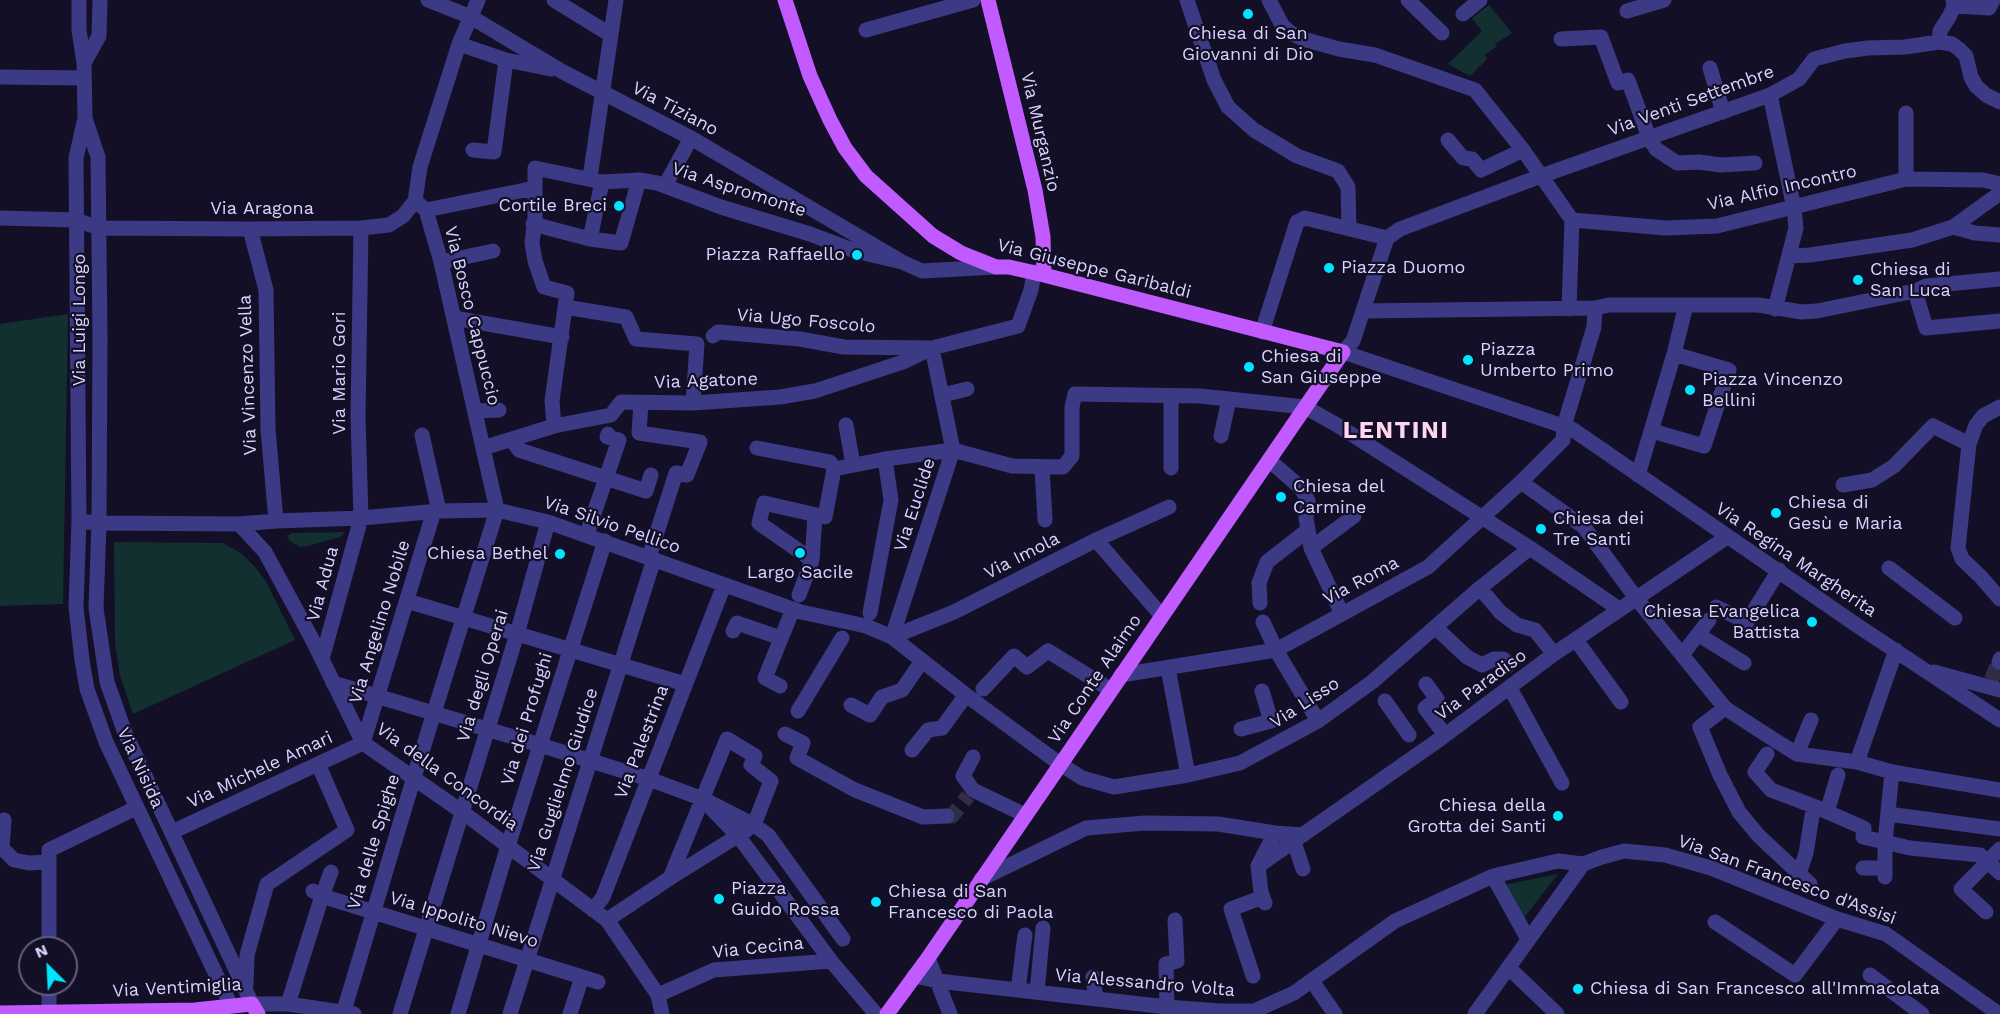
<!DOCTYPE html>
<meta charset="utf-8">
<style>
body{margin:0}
#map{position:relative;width:2000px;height:1014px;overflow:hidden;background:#130f26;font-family:"Work Sans",sans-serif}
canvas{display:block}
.north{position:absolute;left:18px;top:936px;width:60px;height:60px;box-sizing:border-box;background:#130f26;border:2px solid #625e7d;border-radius:50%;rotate:336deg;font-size:16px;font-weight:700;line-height:24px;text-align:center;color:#d9d4ff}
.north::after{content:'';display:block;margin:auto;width:21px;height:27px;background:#00e5ff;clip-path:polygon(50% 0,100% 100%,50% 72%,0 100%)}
</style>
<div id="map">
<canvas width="2000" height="1014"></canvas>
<div class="north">N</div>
</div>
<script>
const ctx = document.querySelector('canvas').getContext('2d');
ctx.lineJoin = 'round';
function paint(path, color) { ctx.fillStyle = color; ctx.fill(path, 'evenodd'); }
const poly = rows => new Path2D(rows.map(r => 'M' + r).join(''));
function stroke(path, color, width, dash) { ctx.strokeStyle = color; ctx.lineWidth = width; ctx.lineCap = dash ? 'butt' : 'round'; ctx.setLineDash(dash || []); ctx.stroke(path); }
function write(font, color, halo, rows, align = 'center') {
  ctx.font = font + ' "Work Sans",sans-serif'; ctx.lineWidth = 4.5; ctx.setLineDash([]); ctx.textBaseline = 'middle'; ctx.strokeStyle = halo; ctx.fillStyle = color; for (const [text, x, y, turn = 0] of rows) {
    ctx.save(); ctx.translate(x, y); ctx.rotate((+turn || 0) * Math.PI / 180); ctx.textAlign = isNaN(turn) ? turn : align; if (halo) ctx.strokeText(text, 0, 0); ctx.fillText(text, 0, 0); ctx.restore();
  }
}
paint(poly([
 [1489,5,1512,33,1495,44,1497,46,1485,55,1487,59,1470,76,1448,64,1482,31,1472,18],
 [68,314,63,604,0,606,0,324],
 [345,532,340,537,308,546,300,547,290,541,287,536,292,533],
 [114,542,223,543,241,553,255,567,265,580,295,640,133,714,120,675,115,644],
 [1558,874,1523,919,1503,885]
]), '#12302f');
stroke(poly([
 [1503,659,1518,669],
 [1991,680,1999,662],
 [947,816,952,816,968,796]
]), '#312d47', 15, [15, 8]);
stroke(poly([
 [79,0,79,30,84,63,85,118,76,158,79,521,76,607,82,660,87,689,106,742,231,1006],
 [428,0,471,17,563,72,691,138,902,262,922,271,996,267],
 [554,0,611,35],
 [1187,0,1214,80,1228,107,1254,130,1297,156,1338,171,1348,187,1349,229],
 [1269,0,1282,25,1291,33,1303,39,1339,49,1375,55,1475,90,1523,150,1572,220,1569,309],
 [1408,0,1442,33],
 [1953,0,1954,6,1989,8,1993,0],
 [1627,11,1664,0],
 [1463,14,1480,0],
 [866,30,973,0],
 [1561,39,1601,37,1618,83,1628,80,1647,132],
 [1939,42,1940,31,1949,17,1954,6],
 [459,44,506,60,551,69],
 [84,63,99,36,100,0],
 [1710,68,1723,112],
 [0,77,84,78],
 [1770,95,1794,208,1796,228,1775,309],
 [85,118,98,157,100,337,99,523,96,608,107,682,125,733,252,1004,288,1004,354,1014],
 [1649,138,1656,149,1677,163,1699,162,1721,165,1755,163],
 [1448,140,1463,158,1472,159,1481,170,1523,150],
 [473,150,494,152,506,60],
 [590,178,616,0],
 [1906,179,1906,113],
 [667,182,691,138],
 [426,210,535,188],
 [0,218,76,220,99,228,250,229,361,228,389,225,403,216,415,201,420,167,459,44,478,0],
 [1572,220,1666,228,1717,226,1906,179,1983,180,2000,184],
 [533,224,590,239,621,243,639,180],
 [1953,227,1975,233,2000,235],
 [250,229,266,290,268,429,276,521],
 [1387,238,1400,229,1541,176,1770,95,1799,79,1814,59,1845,51,1868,48,1905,47,1939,42,1952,44,1959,49,1966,56,1971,77,1976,86,1986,95,2000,102],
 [590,239,602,182],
 [1789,256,1810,255,1912,240,1953,227,2000,193],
 [441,262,493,251],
 [1915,291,1926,328,2000,321],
 [565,307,626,317,636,339,697,344,693,403],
 [1595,308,1609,305,1758,305,1802,312,1817,311,1915,291,1926,286,2000,279],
 [454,318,562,337],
 [1262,332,1297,222,1305,218,1387,238,1353,341,1343,352,1572,429,1855,624,2000,720],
 [713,336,718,332,800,339,844,347,932,348,1018,326,1031,290,1034,272],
 [943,395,967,389],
 [1171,396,1171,468],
 [641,403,639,433,700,442,687,475,676,473,649,557],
 [475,411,499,410],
 [846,425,853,465],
 [554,426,552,401,567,293,544,287,535,261,532,243,535,219,535,168,602,182,639,180,657,183,721,207,810,234,855,251,902,262],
 [1652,431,1704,446,1729,370,1674,354],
 [422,435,439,511],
 [1221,436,1229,399],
 [512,440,519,450,646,491,651,475],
 [1969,444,1958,548,1962,559,1981,577,2000,599],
 [483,448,554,426,611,415,621,402,693,403,780,397,815,391,903,362,932,348],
 [757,448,830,462,834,469],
 [1269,460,1301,488,1308,501,1306,518,1311,548,1342,614],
 [1042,468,1045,520],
 [1638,475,1674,354,1686,305],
 [1521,482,1584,527,1636,598,1725,708,1776,741,1797,754,1857,762,1892,772,2000,790],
 [1843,485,1872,480,1894,466,1933,426,1969,444,1976,425,1983,416,2000,407],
 [79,521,99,523,239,524,276,521,361,518,439,511,497,510,548,522,801,612,866,626,892,637,966,695,1060,764,1082,778,1114,787,1188,775,1240,763,1318,721,1372,682,1480,588,1530,548],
 [239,524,265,552,312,639,363,743,461,811,607,920,658,995,662,1014],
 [587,534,619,440,607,437,608,434],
 [1096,540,1162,616],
 [1311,548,1354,516],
 [812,560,759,523,764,503,825,517,834,469,885,459,953,450,1012,466,1063,467,1072,456,1072,407,1075,394,1200,396,1305,407,1337,425,1530,548,1619,609],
 [1889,568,1955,618],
 [1480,588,1500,612,1517,625,1535,630,1554,654],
 [799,595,812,560,815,516],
 [407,601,685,684],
 [1260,603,1259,583,1267,562,1308,530],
 [1716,607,1747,622,1779,570],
 [870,613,891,500,885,459],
 [1263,622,1276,650,1318,721],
 [1435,627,1467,657,1482,665,1494,659,1503,659],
 [733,631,737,623,781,638],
 [1699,635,1744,663],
 [892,637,954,612,1096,540,1169,507],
 [892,637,953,450,932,348],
 [1576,640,1621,702],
 [1682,655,1709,620],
 [322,659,361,518,358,417,361,228],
 [1999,662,2000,659],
 [1168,668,1188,775],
 [1934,672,2000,690],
 [1121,675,1276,650,1428,567,1521,482,1563,440,1564,426,1594,327,1595,308,1363,311],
 [333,683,540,745,649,779,703,799,754,825,768,835,843,939],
 [1426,684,1437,699,1425,708,1445,735],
 [780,686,765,678,793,609],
 [1510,688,1562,783],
 [983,689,1014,656,1027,667,1048,651,1111,690],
 [1385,701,1409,735],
 [851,705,870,715,882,697,902,690,922,661],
 [1725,708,1700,727,1720,775,1739,812,1758,835,1810,884],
 [798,711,842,638],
 [1241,729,1271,721,1262,691],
 [785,734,803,743,797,758,855,790,923,817,947,816],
 [912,750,928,730,942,728,966,695],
 [1767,754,1755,772,1771,790,1816,807,1864,828,1863,837,1910,848,1980,855,2000,873],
 [1797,754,1811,720],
 [973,757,963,776,973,790,1025,815],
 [1857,762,1896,650],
 [711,808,739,837,831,961,876,1014],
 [1827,812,1838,775],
 [1888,814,2000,829],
 [4,820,2,848,14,860,29,863,49,862],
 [172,832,363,743,434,511],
 [1294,842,1303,869],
 [1258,866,1440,739,1554,654,1727,537],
 [1863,868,1885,868],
 [1799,874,1806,853,1812,816,1816,807],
 [1885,877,1885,842,1892,772],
 [670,878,747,830],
 [981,879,1086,828,1145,823,1218,824,1275,833,1303,835],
 [313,891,322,896,331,872],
 [1265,903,1261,892,1258,866,1275,833],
 [593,910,603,897,724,585],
 [1986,912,1961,889,2000,849],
 [607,920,670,878,727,739,755,756,751,765,771,781,754,825],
 [1715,922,1795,975,1837,919],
 [1528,939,1493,876,1558,861,1583,864],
 [49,948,49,850,136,808],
 [928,958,950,1014],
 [1509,968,1557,1014],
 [1870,975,1922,1014],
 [914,976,938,981,1167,1007,1220,1011,1254,1011,1294,993,1395,921,1493,876],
 [1253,976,1231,909,1263,897],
 [1093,977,1096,999],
 [1312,981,1335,1014],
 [246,985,247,955,267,884,347,830,318,764],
 [1018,990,1025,935],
 [1037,992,1043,928],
 [658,995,714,970,831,961],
 [288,1004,322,896,598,982],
 [1167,1007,1166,964,1177,961,1175,920],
 [49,1012,49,984],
 [343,1014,414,777,497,510,441,262,426,210,415,201],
 [400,1014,517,634,548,522],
 [458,1014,508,846,605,541],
 [510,1014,654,559],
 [570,1014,582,977],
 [1475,1014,1583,864,1602,857,1624,851,1665,855,1711,868,1837,919,1886,934,1999,1014]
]), '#3d3a85', 15);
stroke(poly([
 [785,0,810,76,830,120,845,148,866,176,933,236,961,253,996,267,1009,267,1044,275,1343,352,928,958,887,1014],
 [988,0,1035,190,1043,237,1044,275],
 [0,1013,195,1010,252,1004,258,1014]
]), '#c25bff', 15);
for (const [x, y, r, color] of [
 [1248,14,6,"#00e5ff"],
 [619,206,6,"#00e5ff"],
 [857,255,6,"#00e5ff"],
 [1329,268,6,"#00e5ff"],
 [1858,280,6,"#00e5ff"],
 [1468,360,6,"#00e5ff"],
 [1249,367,6,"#00e5ff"],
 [1690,390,6,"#00e5ff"],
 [1281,497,6,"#00e5ff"],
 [1776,513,6,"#00e5ff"],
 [1541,529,6,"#00e5ff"],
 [800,553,6,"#00e5ff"],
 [560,554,6,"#00e5ff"],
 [1812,622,6,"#00e5ff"],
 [1558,816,6,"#00e5ff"],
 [719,899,6,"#00e5ff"],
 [876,902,6,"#00e5ff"],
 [1578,989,6,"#00e5ff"]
]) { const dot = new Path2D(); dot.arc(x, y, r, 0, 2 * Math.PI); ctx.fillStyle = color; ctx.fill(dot); stroke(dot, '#130f26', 2); }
write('18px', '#d9d4ff', '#130f26', [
 ["Chiesa di San",1248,34,"center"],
 ["Giovanni di Dio",1248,55,"center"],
 ["Cortile Breci",607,206,"right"],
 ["Piazza Raffaello",845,255,"right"],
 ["Piazza Duomo",1341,268],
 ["Chiesa di",1870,270],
 ["San Luca",1870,291],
 ["Piazza",1480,350],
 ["Umberto Primo",1480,371],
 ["Chiesa di",1261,357],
 ["San Giuseppe",1261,378],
 ["Piazza Vincenzo",1702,380],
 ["Bellini",1702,401],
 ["Chiesa del",1293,487],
 ["Carmine",1293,508],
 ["Chiesa di",1788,503],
 ["Gesù e Maria",1788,524],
 ["Chiesa dei",1553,519],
 ["Tre Santi",1553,540],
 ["Chiesa Bethel",548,554,"right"],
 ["Largo Sacile",800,573,"center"],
 ["Chiesa Evangelica",1800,612,"right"],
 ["Battista",1800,633,"right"],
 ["Chiesa della",1546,806,"right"],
 ["Grotta dei Santi",1546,827,"right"],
 ["Piazza",731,889],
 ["Guido Rossa",731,910],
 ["Chiesa di San",888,892],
 ["Francesco di Paola",888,913],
 ["Chiesa di San Francesco all'Immacolata",1590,989]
], 'left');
write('18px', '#d9d4ff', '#130f26', [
 ["Via Venti Settembre",1691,101,-20],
 ["Via Tiziano",675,109,28],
 ["Via Murganzio",1040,132,77],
 ["Via Alfio Incontro",1782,188,-13],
 ["Via Aspromonte",739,190,18],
 ["Via Aragona",262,209],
 ["Via Giuseppe Garibaldi",1094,269,14],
 ["Via Bosco Cappuccio",472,316,76],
 ["Via Luigi Longo",80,320,-90],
 ["Via Ugo Foscolo",806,321,5],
 ["Via Mario Gori",340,373,-90],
 ["Via Vincenzo Vella",248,375,-92],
 ["Via Agatone",706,381,-2],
 ["Via Euclide",915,505,-72],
 ["Via Silvio Pellico",612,525,19],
 ["Via Imola",1022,556,-27],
 ["Via Regina Margherita",1796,560,34],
 ["Via Roma",1361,581,-28],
 ["Via Adua",323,584,-75],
 ["Via Angelino Nobile",380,622,-73],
 ["Via degli Operai",483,676,-73],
 ["Via Conte Alaimo",1095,679,-56],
 ["Via Paradiso",1481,685,-36],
 ["Via Lisso",1305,703,-33],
 ["Via dei Profughi",527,719,-73],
 ["Via Palestrina",642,742,-69],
 ["Via Nisida",140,768,65],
 ["Via Michele Amari",260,770,-25],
 ["Via della Concordia",447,777,36],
 ["Via Guglielmo Giudice",563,780,-72],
 ["Via delle Spighe",374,842,-73],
 ["Via San Francesco d'Assisi",1787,880,20],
 ["Via Ippolito Nievo",464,920,17],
 ["Via Cecina",758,948,-6],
 ["Via Alessandro Volta",1145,983,5],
 ["Via Ventimiglia",177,988,-3]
]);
ctx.letterSpacing = '1.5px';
write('bold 24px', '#ffd6f0', '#130f26', [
 ["LENTINI",1396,431]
]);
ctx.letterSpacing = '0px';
</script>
